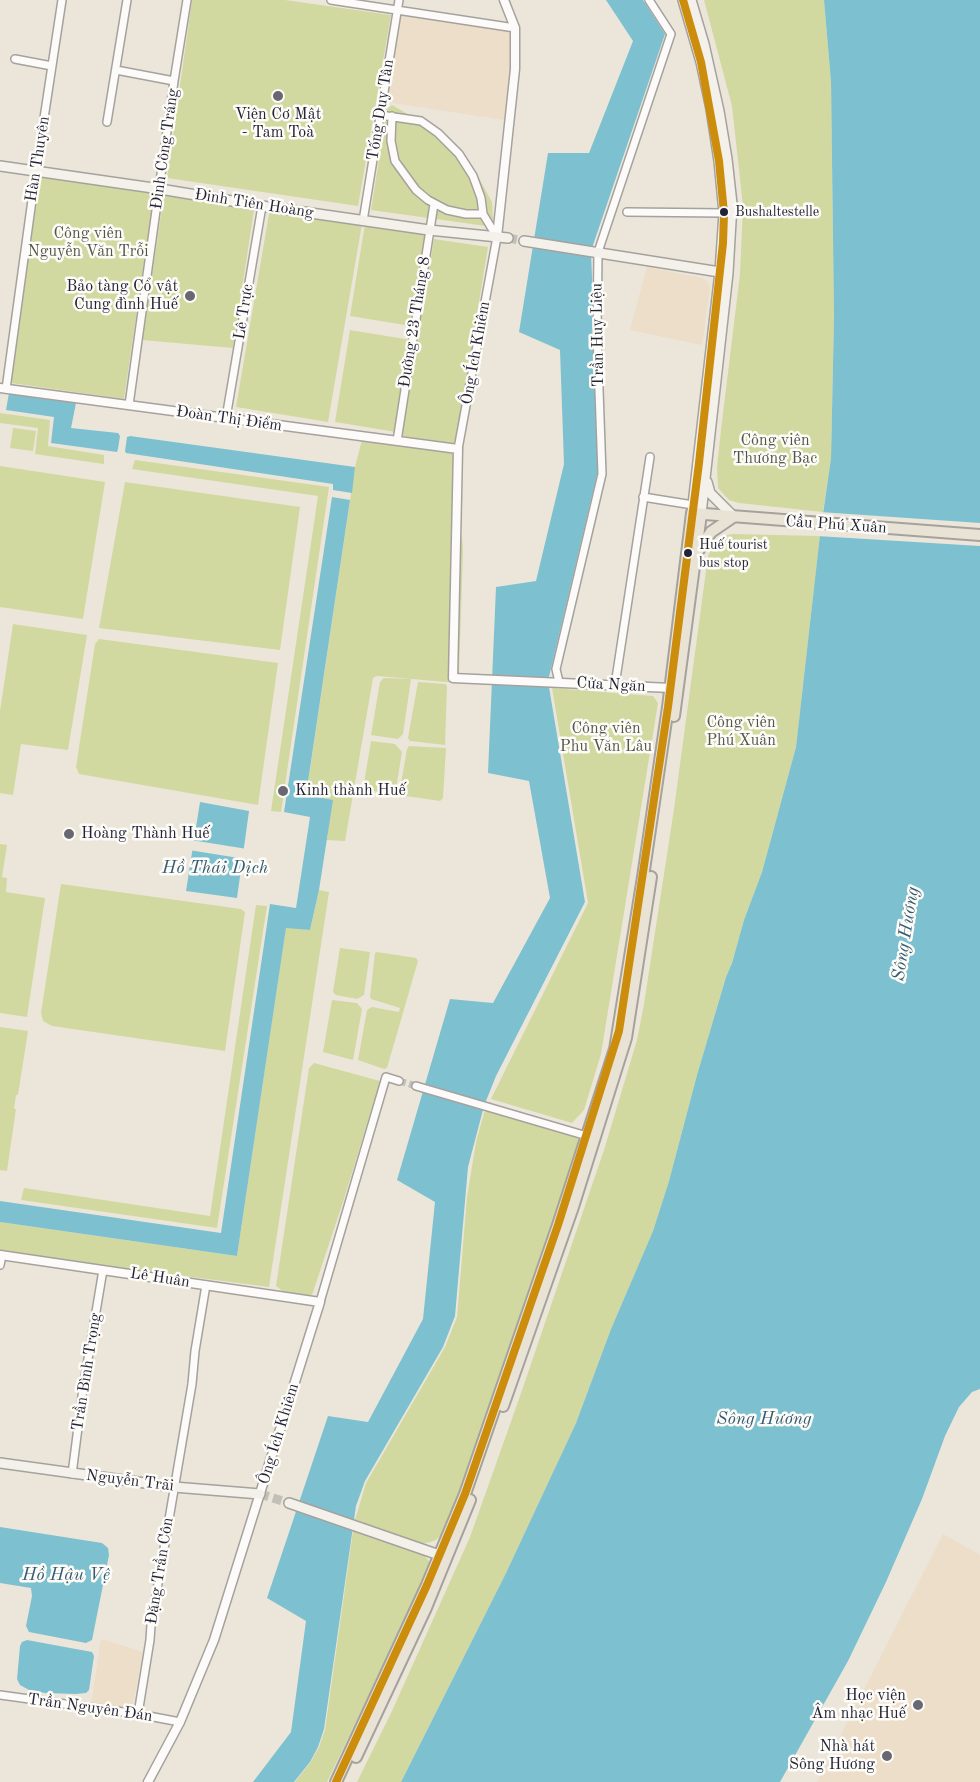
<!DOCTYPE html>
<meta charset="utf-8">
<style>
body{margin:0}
canvas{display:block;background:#ebe6d9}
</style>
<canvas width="980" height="1782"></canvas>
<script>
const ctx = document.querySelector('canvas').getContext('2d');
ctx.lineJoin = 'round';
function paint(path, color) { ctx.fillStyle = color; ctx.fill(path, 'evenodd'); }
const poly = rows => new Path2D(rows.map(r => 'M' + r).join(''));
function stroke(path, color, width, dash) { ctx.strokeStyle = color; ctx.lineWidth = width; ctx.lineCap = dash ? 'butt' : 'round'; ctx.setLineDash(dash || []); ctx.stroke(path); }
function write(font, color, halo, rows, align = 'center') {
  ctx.font = font + ' "Old Standard TT",serif'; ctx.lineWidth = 5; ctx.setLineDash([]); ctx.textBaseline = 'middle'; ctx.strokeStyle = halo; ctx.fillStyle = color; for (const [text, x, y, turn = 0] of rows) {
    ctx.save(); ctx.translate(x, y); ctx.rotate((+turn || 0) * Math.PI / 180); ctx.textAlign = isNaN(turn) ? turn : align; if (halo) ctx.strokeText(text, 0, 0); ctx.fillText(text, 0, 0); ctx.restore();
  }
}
paint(poly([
 [401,14,510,31,510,73,504,120,386,102],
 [647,267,702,278,707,281,710,287,702,345,630,330],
 [943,1534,980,1555,980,1782,817,1782],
 [101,1639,143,1652,132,1709,91,1704]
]), '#ecdec8');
paint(poly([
 [192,0,285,0,391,15,358,206,167,178],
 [704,0,824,0,831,82,834,317,831,458,823,512,739,503,729,500,718,488,717,467,721,430,740,274,743,206,732,106],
 [392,105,432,128,466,166,476,173,492,202,493,219,486,226,371,210,387,109],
 [40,177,154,194,124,399,11,383],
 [164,195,254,210,233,348,142,340],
 [270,208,362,224,328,422,236,407],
 [365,224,426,234,411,326,350,316],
 [434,239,488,247,456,444,402,436],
 [350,330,411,340,396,432,335,422],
 [0,413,50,420,48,446,104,455,104,464,35,454,38,428,0,423],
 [13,428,36,431,33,451,10,448],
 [362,440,455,454,455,539,462,537,463,550,459,674,458,683,377,676,373,678,345,841,326,840,328,835,306,796,355,467],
 [135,460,329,487,281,812,271,811,318,496,132,469],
 [0,466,105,482,83,619,0,607],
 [125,482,300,507,280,650,99,628],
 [734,534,820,536,796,747,762,872,744,920,732,963,726,977,697,1075,669,1181,653,1231,611,1329,576,1423,506,1573,401,1782,357,1782,392,1711,470,1537,519,1399,604,1150,637,1040,644,1004,674,809,708,556,715,541,727,535],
 [13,624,87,635,68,750,21,744,13,795,0,793,0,711],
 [99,639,278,663,258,805,79,774,76,767,95,644],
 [384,678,411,679,403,734,398,739,371,735,380,682],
 [418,682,445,684,447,686,445,745,410,741,408,738],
 [552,688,653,696,658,703,601,1054,584,1110,572,1123,491,1099,588,903],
 [371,741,395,744,402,752,395,795,363,789],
 [409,746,446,748,443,798,440,801,399,795,407,749],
 [0,844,7,845,2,877,7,878,6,892,45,898,27,1017,0,1013],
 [61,884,241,909,245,912,225,1051,52,1026,43,1021,41,1013],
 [319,890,329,892,269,1287,0,1252,0,1222,237,1256,286,927,310,930],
 [256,905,267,906,217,1228,21,1200,24,1188,210,1216],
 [340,948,370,952,364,995,357,999,336,995,333,992],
 [377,952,416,958,418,961,387,1068,384,1069,358,1060,367,1010,372,1007,399,1012,400,1008,371,999,370,997,375,953],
 [332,1000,357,1003,362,1009,353,1060,323,1052],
 [0,1027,28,1031,18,1095,16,1095,14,1109,16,1109,7,1171,0,1170],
 [314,1063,380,1081,344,1199,311,1298,285,1293,276,1286,309,1068],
 [487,1109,577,1137,580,1141,580,1147,488,1414,444,1534,434,1541,422,1544,357,1524,355,1520,366,1483,445,1347,457,1317,467,1197,476,1142,484,1113],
 [355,1529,423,1554,429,1561,429,1571,327,1782,295,1782,310,1763,319,1747,325,1730,353,1531]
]), '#d2d9a0');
paint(poly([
 [606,0,643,0,665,34,591,251,599,466,548,681,585,902,496,1076,484,1106,468,1167,455,1316,443,1347,365,1481,356,1506,324,1729,318,1747,310,1762,294,1782,253,1782,291,1732,306,1621,267,1598,328,1416,368,1422,423,1319,435,1202,397,1180,450,999,493,1003,550,898,529,781,488,773,496,587,536,581,564,464,560,350,519,332,548,153,589,153,633,41],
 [824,0,980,0,980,1389,972,1392,959,1407,945,1436,922,1499,886,1582,848,1661,780,1782,401,1782,506,1573,576,1423,611,1329,653,1231,669,1181,697,1075,726,977,732,963,744,920,762,872,796,747,820,535,831,458,834,317,831,82],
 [9,393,76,403,71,428,118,433,120,436,118,449,117,452,51,443,54,417,6,410],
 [130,436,355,467,352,493,333,490,333,484,126,453,125,451,127,437],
 [332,497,350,500,306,795,333,800,319,890,310,930,286,928,237,1256,0,1222,0,1201,221,1233,270,904,296,908,310,817,284,812],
 [200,802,249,811,237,898,186,891],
 [0,1527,102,1543,108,1548,109,1555,92,1640,86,1643,29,1632,26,1626,32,1596,31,1588,0,1583],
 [27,1640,92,1652,94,1656,89,1690,86,1693,76,1694,45,1693,29,1690,20,1685,17,1679,20,1646,22,1642]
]), '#7dc1d1');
paint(poly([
 [820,512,980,523,980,546,817,536],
 [191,840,247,849,245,859,189,850]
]), '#ebe6d9');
stroke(poly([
 [399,1081,416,1086]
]), '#c3bfb9', 7, [7, 3.5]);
stroke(poly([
 [508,238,524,241],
 [260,1494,289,1503]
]), '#c3bfb9', 9, [9, 4.5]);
const minor = poly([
 [331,0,515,28],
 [15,59,52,66],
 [116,70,174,81],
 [380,115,421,121,438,133,459,154,473,176,481,198,483,214,497,237,458,449],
 [392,116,391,141,395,161,416,190,428,200,447,210,466,214,483,214],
 [107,122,127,0],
 [627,212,724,213],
 [363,221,399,0],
 [6,389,36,171,62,0],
 [129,405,174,81,187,0],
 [226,418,262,206],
 [397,441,434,204],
 [643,497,693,505],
 [559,682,556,669,602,474,597,334,598,252,671,34,649,0],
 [615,685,650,457],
 [416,1086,587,1136],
 [0,1265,2,1255],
 [320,1302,386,1077,399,1081],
 [72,1474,83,1389,103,1270],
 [0,1695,138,1714,180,1722],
 [138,1714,150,1640,151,1625,192,1384,195,1351,206,1285]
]);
const tertiary = poly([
 [497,237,515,69,515,28,504,0],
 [0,388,458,449,453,678,671,688],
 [0,1255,320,1302,214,1640,180,1722,148,1782]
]);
const secondary = poly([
 [683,0,701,62,711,109,719,161,724,213,720,272,692,513],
 [691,0,704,44,719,111,727,159,732,204,728,273,701,514],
 [0,166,160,189,262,206,429,230,508,238],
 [524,241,726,273],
 [707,482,710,493,734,517],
 [0,1463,174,1487,260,1494],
 [289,1503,445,1557]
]);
const primary = poly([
 [698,551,711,532,733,517],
 [674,716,701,514],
 [503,1406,573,1207,626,1038,651,877],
 [356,1757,425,1610,470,1500],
 [336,1782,427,1585,465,1494,558,1225,615,1049,643,877,668,707,692,513,980,535]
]);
stroke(minor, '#a5a29e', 10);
stroke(tertiary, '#a5a29e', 11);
stroke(secondary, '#a5a29e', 12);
stroke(primary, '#a5a29e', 14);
stroke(minor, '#fcfbf9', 7);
stroke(tertiary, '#fcfbf9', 8);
stroke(secondary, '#f4f1eb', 9);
stroke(primary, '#e9e3d6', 10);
stroke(poly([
 [336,1782,427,1585,465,1494,558,1225,619,1031,668,707,699,463,723,243,724,213,719,161,701,62,683,0]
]), '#cc8c0c', 8);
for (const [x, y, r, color] of [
 [278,96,6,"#686772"],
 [724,212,5,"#22223b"],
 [190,296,6,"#686772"],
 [688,553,5,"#22223b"],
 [283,791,6,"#686772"],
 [69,834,6,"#686772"],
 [918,1705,6,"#686772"],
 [887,1756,6,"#686772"]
]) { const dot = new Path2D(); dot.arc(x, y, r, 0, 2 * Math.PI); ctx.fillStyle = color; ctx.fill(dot); stroke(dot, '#fdfcf7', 2); }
write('14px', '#22223b', '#fdfcf7', [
 ["Bushaltestelle",735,212],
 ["Huế tourist",699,545],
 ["bus stop",699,563]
], 'left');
write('16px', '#22223b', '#fdfcf7', [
 ["Tống Duy Tân",381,110,-81],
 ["Đinh Công Tráng",165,149,-82],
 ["Hàn Thuyên",38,159,-81],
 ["Đinh Tiên Hoàng",254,204,9],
 ["Lê Trực",244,312,-81],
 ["Đường 23 Tháng 8",415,322,-81],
 ["Trần Huy Liệu",598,335,-91],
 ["Ông Ích Khiêm",476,353,-80],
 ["Đoàn Thị Điểm",229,419,8],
 ["Cầu Phú Xuân",836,525,4],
 ["Cửa Ngăn",611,685,3],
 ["Lê Huân",160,1278,9],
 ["Trần Bình Trọng",87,1372,-81],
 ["Ông Ích Khiêm",279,1434,-73],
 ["Nguyễn Trãi",130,1481,7],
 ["Đặng Trần Côn",160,1571,-81],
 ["Trần Nguyên Đán",90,1708,8]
]);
write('16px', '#22223b', '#fdfcf7', [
 ["Viện Cơ Mật",278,115,"center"],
 ["- Tam Toà",278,133,"center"],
 ["Bảo tàng Cổ vật",178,287],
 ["Cung đình Huế",178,305],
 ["Kinh thành Huế",295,791,"left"],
 ["Hoàng Thành Huế",81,834,"left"],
 ["Học viện",906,1696],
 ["Âm nhạc Huế",906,1714],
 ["Nhà hát",875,1747],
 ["Sông Hương",875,1765]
], 'right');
write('16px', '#51564c', '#fdfcf7', [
 ["Công viên",88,234],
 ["Nguyễn Văn Trỗi",88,252],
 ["Công viên",775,441],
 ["Thương Bạc",775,459],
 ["Công viên",741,723],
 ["Phú Xuân",741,741],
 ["Công viên",606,729],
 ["Phu Văn Lâu",606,747]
]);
write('italic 18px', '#345b75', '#fdfcf7', [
 ["Hồ Thái Dịch",215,868],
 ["Sông Hương",906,934,-81],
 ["Sông Hương",764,1419],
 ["Hồ Hậu Vệ",66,1575]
]);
</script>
